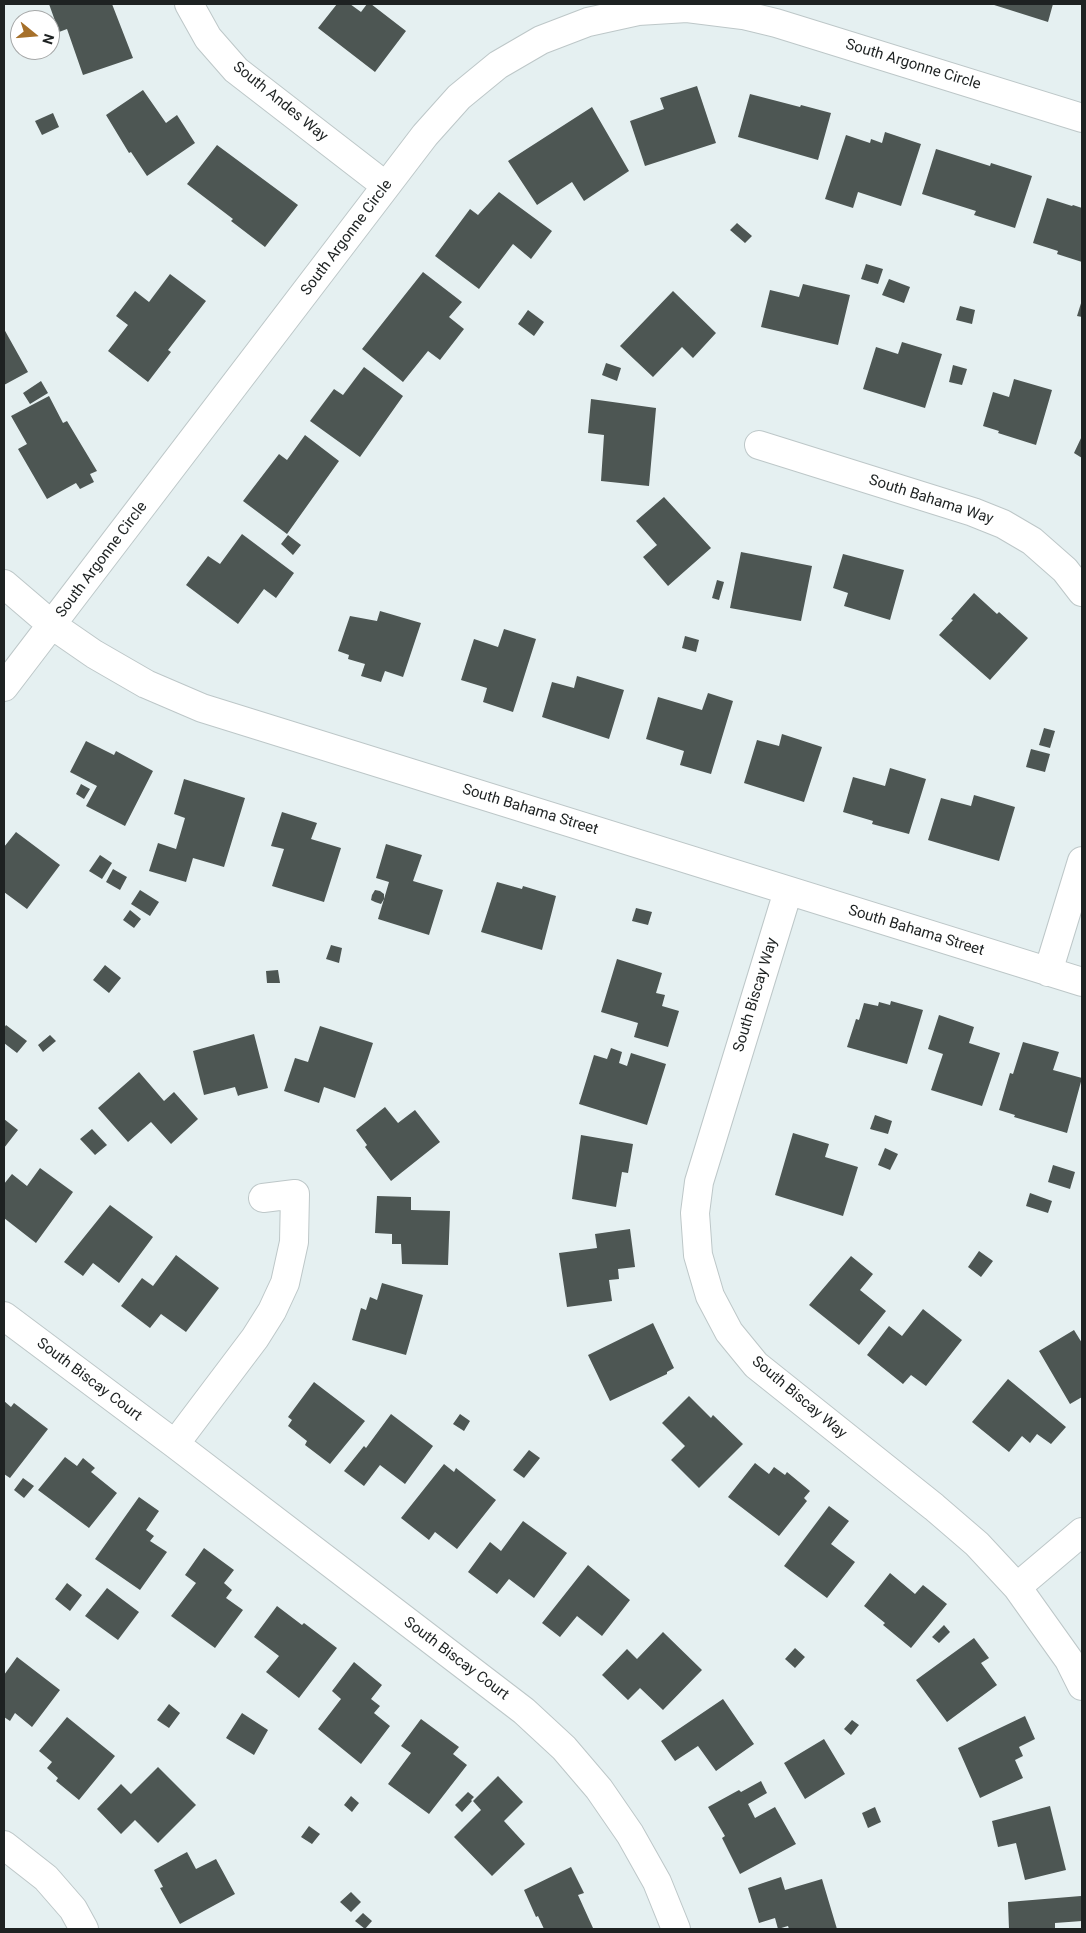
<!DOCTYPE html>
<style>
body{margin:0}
#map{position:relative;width:1086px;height:1933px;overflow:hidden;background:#e5f0f1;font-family:Roboto,sans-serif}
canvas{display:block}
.frame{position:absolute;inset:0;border:5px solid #1e2222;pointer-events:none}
.north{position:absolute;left:10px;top:10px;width:50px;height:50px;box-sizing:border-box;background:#fff;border:1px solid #a5a7a7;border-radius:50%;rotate:107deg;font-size:14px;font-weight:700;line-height:20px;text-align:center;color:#1e2222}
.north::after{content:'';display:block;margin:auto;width:18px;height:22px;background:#a6702a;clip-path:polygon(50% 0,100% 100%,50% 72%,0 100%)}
</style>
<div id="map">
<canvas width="1086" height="1933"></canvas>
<div class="frame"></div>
<div class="north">N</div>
</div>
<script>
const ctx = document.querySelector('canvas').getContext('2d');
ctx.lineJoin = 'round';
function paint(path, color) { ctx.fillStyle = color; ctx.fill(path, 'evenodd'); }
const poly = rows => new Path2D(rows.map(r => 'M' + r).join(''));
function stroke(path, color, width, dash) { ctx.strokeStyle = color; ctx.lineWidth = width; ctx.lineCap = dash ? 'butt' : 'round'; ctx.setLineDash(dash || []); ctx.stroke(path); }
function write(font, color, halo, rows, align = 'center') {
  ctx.font = font + ' Roboto,sans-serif'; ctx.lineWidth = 5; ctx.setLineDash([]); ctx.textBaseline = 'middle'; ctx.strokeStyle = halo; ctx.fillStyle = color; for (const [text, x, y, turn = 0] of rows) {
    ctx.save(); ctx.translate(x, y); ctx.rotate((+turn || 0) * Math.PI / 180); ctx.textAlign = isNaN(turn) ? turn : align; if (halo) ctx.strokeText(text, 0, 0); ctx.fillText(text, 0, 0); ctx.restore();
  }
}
paint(poly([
 [49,4,112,4,133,58,83,75,67,29,59,32],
 [337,4,350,4,361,12,367,4,371,4,406,31,375,72,318,28],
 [991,4,1053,4,1048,22],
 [697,86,716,143,645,166,630,121,664,109,660,98],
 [143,90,166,123,177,115,195,143,147,176,131,152,129,153,106,115],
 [750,94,800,107,801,105,831,113,818,160,738,137],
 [592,107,629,171,584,201,572,182,537,205,508,161],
 [53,113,59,127,42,135,35,121],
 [885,132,921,144,901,206,858,192,853,208,825,199,846,135,870,143,871,139,882,143],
 [217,145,298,205,265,247,231,221,233,219,187,184],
 [936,149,990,166,991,163,1032,176,1015,228,974,215,976,211,922,194],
 [499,192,552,231,531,259,513,244,479,289,435,256,470,209,478,215],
 [1047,198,1072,206,1073,205,1082,208,1082,262,1057,254,1058,251,1033,243],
 [737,223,752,236,745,243,730,230],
 [866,264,883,269,878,284,861,279],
 [423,272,462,302,449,317,464,329,440,360,428,351,403,382,362,349],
 [170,274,206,301,168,350,171,352,148,382,108,351,128,325,116,316,135,291,149,302],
 [889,279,910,287,904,303,882,295],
 [803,284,850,295,838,345,761,327,770,290,799,297],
 [673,291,716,333,693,358,682,347,653,377,620,346],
 [1082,300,1082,317,1077,316],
 [960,306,975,310,972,324,956,320],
 [528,310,544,322,534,336,518,324],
 [4,329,28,372,4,385],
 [902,342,942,354,925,408,863,389,876,347,898,354],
 [606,363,621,368,617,381,602,375],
 [953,365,967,369,962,385,949,382],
 [364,367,403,396,360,457,310,421,334,389,343,395],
 [1014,379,1052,390,1036,445,998,433,999,431,983,426,993,392,1009,397],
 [41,381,48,393,30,404,23,393],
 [49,396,63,423,67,421,97,471,90,474,94,482,80,489,76,483,47,499,18,449,27,444,11,416],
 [591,399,656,408,649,486,601,481,604,435,588,433],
 [305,435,339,461,287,534,243,501,279,454,287,460],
 [1082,436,1082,458,1074,453],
 [664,497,711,548,668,586,643,557,657,545,636,521],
 [242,534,294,573,276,598,264,589,238,624,186,585,208,556,220,564],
 [288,535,301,545,293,555,281,544],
 [741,552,812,566,801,621,730,608],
 [843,554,904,570,890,620,844,606,848,593,833,588],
 [717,580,724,582,719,600,712,598],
 [974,593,997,614,999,612,1028,638,990,680,939,635,953,620,951,619],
 [380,611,421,623,403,677,385,671,381,682,361,676,365,664,348,659,349,655,338,651,350,616,377,621],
 [504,629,536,639,513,712,483,702,487,688,461,680,474,639,498,647],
 [685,636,699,640,696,652,682,648],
 [577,676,624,690,609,739,542,717,552,682,574,688],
 [708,693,733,701,711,774,680,765,684,751,646,739,658,697,702,710],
 [1044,728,1055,731,1050,748,1039,745],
 [782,734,822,747,804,802,744,783,757,740,779,746],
 [86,741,114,755,116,751,153,771,125,826,86,806,97,786,70,772],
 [1031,749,1050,754,1045,772,1026,767],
 [890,768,926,779,909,834,872,824,873,821,843,812,853,777,885,786],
 [184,779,245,798,224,867,193,858,186,882,149,871,158,843,176,849,185,818,174,814],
 [81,784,90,789,84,799,76,794],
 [974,795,1015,807,999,861,928,840,941,798,971,806],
 [282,812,317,823,311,839,341,848,324,902,272,886,284,849,271,846],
 [16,832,60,865,27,909,4,892,4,847],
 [386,844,422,855,413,881,443,890,429,935,378,919,384,899,381,904,375,902,371,900,372,895,375,890,380,891,384,894,384,899,389,882,376,878],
 [100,855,112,863,102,879,89,871],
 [113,869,127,877,120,890,106,882],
 [497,882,522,889,523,886,556,896,542,950,481,932],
 [140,890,159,902,150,916,131,904],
 [636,908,652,912,648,925,632,921],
 [130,910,141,919,134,928,123,920],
 [331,945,342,948,339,963,326,959],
 [617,959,662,973,656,993,665,995,662,1006,679,1011,668,1047,634,1037,638,1023,601,1012],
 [105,965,121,978,109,993,93,980],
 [278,970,280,983,267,983,266,971],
 [891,1001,923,1010,907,1064,847,1047,856,1019,859,1020,864,1003,878,1006,879,1002,890,1005],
 [939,1015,974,1027,969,1043,1000,1053,982,1106,931,1090,943,1054,928,1049],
 [6,1025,27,1041,17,1053,4,1043,4,1028],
 [320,1026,373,1043,355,1098,324,1087,319,1103,284,1091,295,1058,308,1062],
 [254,1034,268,1088,240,1095,238,1096,235,1087,204,1095,193,1051],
 [50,1035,56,1041,43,1052,38,1045],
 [1023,1042,1059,1052,1053,1070,1082,1078,1067,1133,1014,1117,1015,1115,999,1110,1010,1073,1013,1074],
 [611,1048,622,1052,619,1063,627,1066,631,1053,666,1064,647,1125,579,1104,594,1055,607,1059],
 [139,1072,164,1101,174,1092,198,1119,171,1144,151,1122,128,1142,98,1108],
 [385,1107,398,1123,415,1110,440,1142,391,1181,365,1147,367,1145,356,1130],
 [875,1115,892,1121,888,1134,870,1129],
 [4,1119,18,1130,4,1148],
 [92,1129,107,1145,95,1155,80,1139],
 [793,1133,829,1144,825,1157,858,1167,843,1216,775,1195],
 [581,1135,633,1144,628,1173,622,1172,616,1207,572,1199],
 [885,1148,898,1154,890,1170,878,1165],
 [1053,1165,1075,1172,1070,1189,1048,1182],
 [40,1168,73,1192,36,1243,4,1218,5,1215,4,1214,4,1184,12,1174,27,1186],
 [1030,1193,1052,1201,1048,1213,1026,1206],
 [377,1196,411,1197,411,1210,450,1211,448,1265,402,1264,401,1244,392,1244,392,1234,375,1233],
 [110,1205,153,1237,119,1283,93,1263,83,1276,64,1262],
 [630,1229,635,1267,618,1269,619,1279,609,1280,612,1301,567,1307,559,1253,597,1248,595,1234],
 [979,1251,993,1261,981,1277,968,1267],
 [176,1255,219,1288,186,1332,161,1314,150,1328,121,1306,142,1278,153,1286],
 [851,1256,873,1274,860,1290,886,1311,859,1345,809,1305],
 [382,1283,423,1295,406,1355,352,1340,361,1308,366,1310,370,1297,377,1300],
 [923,1309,962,1340,926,1386,911,1375,903,1384,867,1355,889,1326,902,1336],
 [653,1323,674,1368,667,1372,667,1374,610,1401,588,1355],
 [1074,1330,1082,1343,1082,1397,1070,1404,1039,1351],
 [1008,1379,1066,1427,1051,1444,1037,1434,1030,1443,1022,1436,1009,1452,972,1422],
 [314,1382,365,1421,330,1464,305,1445,307,1441,288,1426,292,1420,288,1417],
 [689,1396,711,1418,713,1415,743,1444,699,1488,671,1460,685,1446,662,1423],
 [4,1401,11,1407,14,1403,48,1429,10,1478,4,1474],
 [391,1414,433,1446,405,1484,380,1465,364,1486,344,1471,364,1446,366,1448],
 [460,1414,470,1421,464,1431,453,1424],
 [529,1450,540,1458,524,1478,513,1470],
 [65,1457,77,1466,83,1458,95,1468,91,1472,117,1493,89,1528,38,1490],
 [755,1463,769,1474,774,1467,785,1475,787,1472,810,1491,804,1498,807,1501,779,1536,728,1497],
 [444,1464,454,1472,456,1468,496,1500,457,1549,435,1532,429,1540,401,1518],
 [23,1478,34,1486,24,1498,14,1490],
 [139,1497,159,1511,146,1530,154,1536,150,1541,167,1552,140,1590,95,1559],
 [829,1506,849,1521,831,1544,855,1562,827,1598,784,1566],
 [523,1521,567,1553,534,1598,509,1579,497,1594,468,1572,490,1542,501,1551],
 [204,1548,234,1570,224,1583,232,1590,226,1598,243,1610,215,1648,171,1616,196,1583,185,1575],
 [588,1565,630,1600,602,1636,577,1616,560,1637,542,1623],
 [890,1573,915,1594,923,1585,947,1604,911,1648,883,1625,885,1623,864,1606],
 [67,1583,82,1595,70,1611,55,1599],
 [107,1588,139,1612,118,1640,85,1616],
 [277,1606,302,1625,304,1623,337,1648,299,1698,266,1672,279,1656,254,1637],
 [944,1625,950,1632,939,1643,932,1637],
 [663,1632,702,1670,663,1710,640,1688,628,1700,602,1675,627,1649,637,1659],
 [974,1638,989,1658,981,1663,997,1685,947,1722,916,1680],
 [795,1648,805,1657,795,1668,785,1659],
 [17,1657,60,1690,32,1727,15,1713,10,1721,4,1717,4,1675],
 [354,1662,382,1685,371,1699,380,1706,374,1713,390,1726,361,1764,318,1729,341,1699,332,1691],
 [723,1699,754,1744,716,1771,698,1746,675,1761,661,1741],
 [169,1704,180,1713,169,1728,157,1720],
 [242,1713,268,1730,254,1755,226,1738],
 [1025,1716,1035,1739,1019,1747,1023,1756,1015,1760,1023,1778,980,1798,958,1748],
 [67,1717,115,1756,79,1800,56,1781,58,1778,47,1768,52,1762,39,1751],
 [421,1719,459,1747,453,1754,467,1765,429,1814,388,1784,411,1753,401,1746],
 [852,1720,859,1725,851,1735,844,1729],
 [824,1739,845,1774,805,1799,784,1763],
 [158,1767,196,1805,158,1843,135,1820,121,1834,97,1809,121,1784,131,1794],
 [498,1776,523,1802,504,1821,525,1844,492,1876,454,1837,481,1810,473,1801],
 [761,1781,767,1793,748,1804,755,1818,775,1807,796,1844,740,1874,722,1838,725,1836,708,1807,739,1790,741,1792],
 [468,1792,474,1797,471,1800,472,1801,462,1812,455,1805],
 [351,1796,359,1803,352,1812,344,1805],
 [1050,1806,1066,1870,1025,1880,1016,1843,998,1847,992,1821],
 [875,1807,881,1822,868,1828,862,1813],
 [309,1826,320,1834,312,1844,301,1837],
 [187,1852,196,1869,216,1859,235,1894,180,1924,160,1888,163,1887,154,1870],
 [571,1867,584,1893,578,1895,593,1928,589,1929,544,1929,538,1916,536,1917,524,1890],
 [781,1877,785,1890,822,1879,837,1929,789,1929,788,1926,778,1929,775,1918,759,1923,748,1888],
 [351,1892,361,1902,351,1912,340,1902],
 [1081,1896,1082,1921,1055,1923,1055,1929,1009,1929,1008,1902],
 [363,1913,372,1921,365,1929,355,1921]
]), '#4d5653');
const minor = poly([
 [189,4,208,38,236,70,386,186],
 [759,445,973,512,1003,524,1032,541,1065,570,1082,592],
 [4,584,52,625,94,654,146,684,202,708,1082,982],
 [4,687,425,135,459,97,498,65,541,40,588,22,638,11,687,8,743,15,776,23,1082,118],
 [788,891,699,1182,695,1213,698,1255,710,1296,729,1332,756,1365,934,1507,977,1544,1017,1587,1069,1660,1082,1686],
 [1048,972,1082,861],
 [4,1316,175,1444,524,1711,564,1748,599,1789,630,1834,657,1882,676,1929],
 [175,1444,255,1338,272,1311,285,1283,294,1242,295,1194,263,1198],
 [1017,1587,1082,1532],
 [4,1845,46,1878,73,1909,84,1929]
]);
stroke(minor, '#bdc7c8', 30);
stroke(minor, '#fff', 28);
write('15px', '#1e2222', '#fff', [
 ["South Argonne Circle",913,65,17],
 ["South Andes Way",280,102,39],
 ["South Argonne Circle",347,238,-53],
 ["South Bahama Way",931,500,18],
 ["South Argonne Circle",102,560,-53],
 ["South Bahama Street",530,810,17],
 ["South Bahama Street",916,931,17],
 ["South Biscay Way",756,995,-73],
 ["South Biscay Court",89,1380,37],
 ["South Biscay Way",799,1398,40],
 ["South Biscay Court",456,1659,37]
]);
</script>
